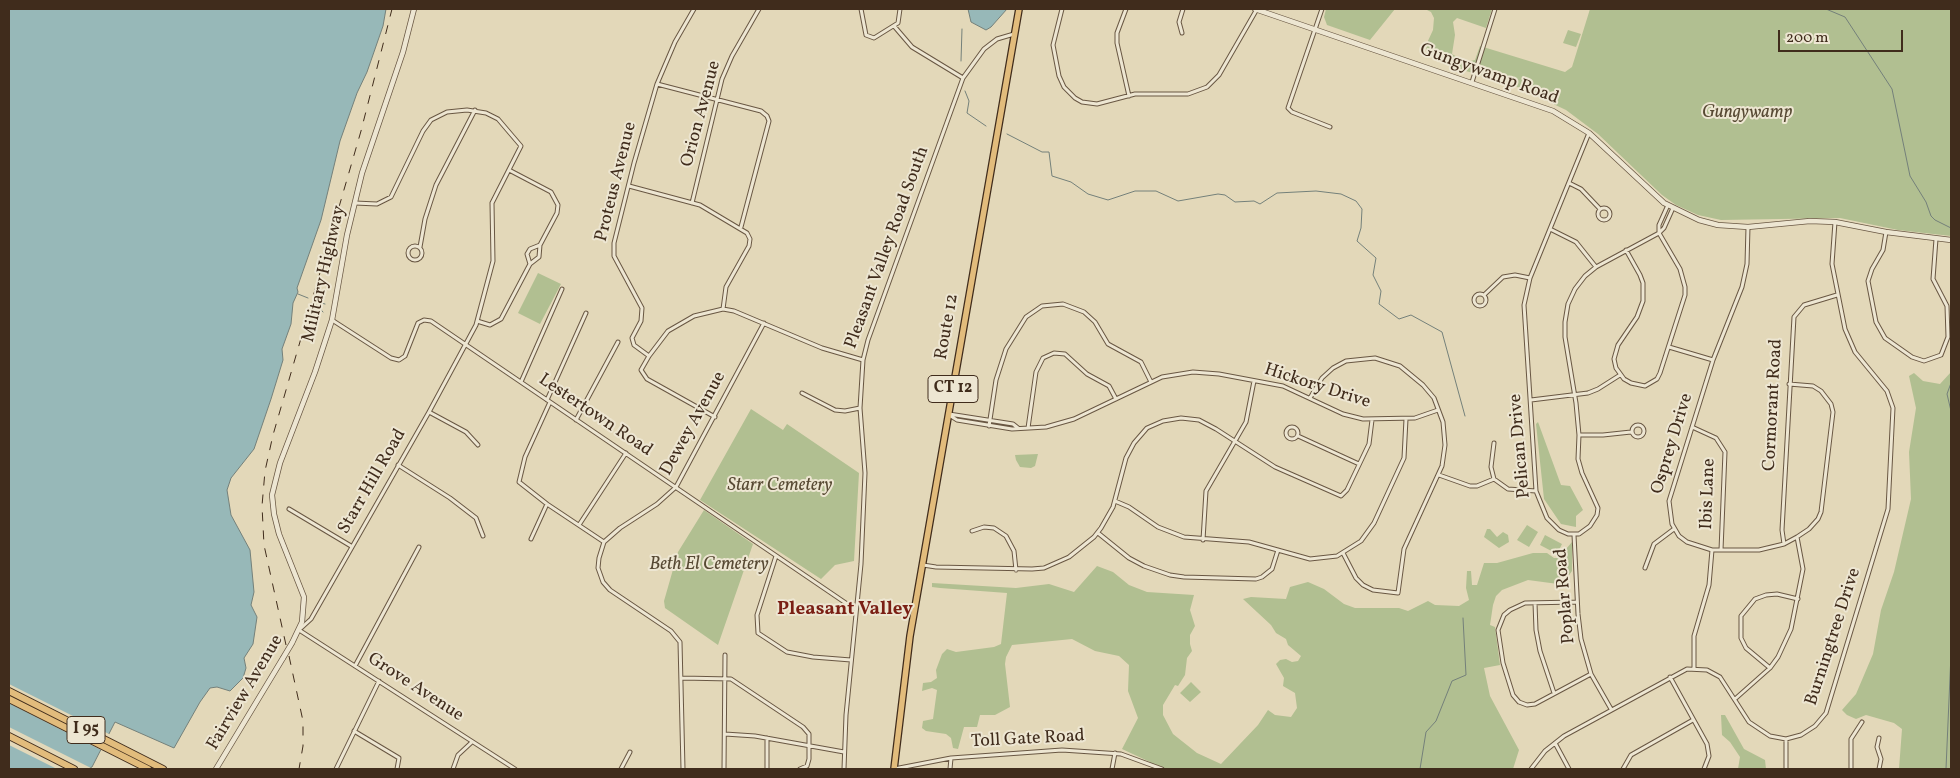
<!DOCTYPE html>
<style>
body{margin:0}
#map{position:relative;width:1960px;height:778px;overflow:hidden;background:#e3d8b9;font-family:Vollkorn,serif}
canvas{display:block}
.frame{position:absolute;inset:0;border:10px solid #402c1c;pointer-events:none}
.scale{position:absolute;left:1778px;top:30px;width:125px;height:22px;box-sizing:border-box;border:2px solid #402c1c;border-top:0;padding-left:6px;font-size:15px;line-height:18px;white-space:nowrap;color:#402c1c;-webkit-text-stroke:4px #ede6d2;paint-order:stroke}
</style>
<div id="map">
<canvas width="1960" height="778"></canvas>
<div class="frame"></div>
<div class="scale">200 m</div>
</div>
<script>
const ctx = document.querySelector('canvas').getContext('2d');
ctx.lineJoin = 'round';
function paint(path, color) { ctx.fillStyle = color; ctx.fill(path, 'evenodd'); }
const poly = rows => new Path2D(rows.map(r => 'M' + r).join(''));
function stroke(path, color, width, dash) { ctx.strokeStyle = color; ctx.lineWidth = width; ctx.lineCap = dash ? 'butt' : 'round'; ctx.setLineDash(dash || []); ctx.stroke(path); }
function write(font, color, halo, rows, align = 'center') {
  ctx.font = font + ' Vollkorn,serif'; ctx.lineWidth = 4; ctx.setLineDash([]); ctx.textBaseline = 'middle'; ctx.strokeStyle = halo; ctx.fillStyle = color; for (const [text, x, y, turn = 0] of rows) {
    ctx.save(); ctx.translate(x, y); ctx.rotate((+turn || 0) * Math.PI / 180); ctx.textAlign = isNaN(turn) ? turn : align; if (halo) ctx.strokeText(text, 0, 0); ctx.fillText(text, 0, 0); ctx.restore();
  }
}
paint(poly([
 [1326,9,1395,9,1370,40,1327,25,1324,17],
 [1425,9,1492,9,1486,28,1457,18,1453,22,1455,35,1452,54,1466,62,1475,60,1480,46,1565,72,1572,67,1590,9,1951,9,1951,236,1898,230,1840,218,1721,220,1698,215,1676,205,1662,195,1598,134,1566,110,1511,84,1459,69,1426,51,1427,43,1433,30,1434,18,1431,12],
 [1568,30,1581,34,1576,47,1563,43],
 [538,273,561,284,540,324,518,313],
 [1951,372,1951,769,1899,769,1902,729,1894,723,1866,715,1856,719,1847,715,1842,710,1856,694,1873,654,1881,610,1894,572,1911,499,1909,452,1916,408,1909,376,1914,373,1923,381,1940,384],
 [751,409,783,430,787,424,859,473,854,561,835,565,821,579,700,500],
 [1538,422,1561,485,1570,486,1583,510,1576,516,1576,527,1561,524,1544,499,1536,424],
 [1038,454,1035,466,1031,468,1020,467,1016,460,1015,455],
 [704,510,753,544,718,645,665,608,664,601,678,552],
 [1527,525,1538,532,1529,547,1517,540],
 [1487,529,1490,529,1497,537,1503,532,1508,535,1509,542,1499,548,1484,537],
 [1545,535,1562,544,1557,554,1540,545],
 [1572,542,1572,571,1567,578,1561,577,1558,584,1528,580,1502,590,1496,596,1493,605,1490,625,1495,627,1500,665,1484,668,1490,696,1519,750,1513,769,1152,769,1150,762,1122,749,1138,718,1128,691,1129,665,1119,656,1095,651,1072,639,1012,645,1006,657,1005,664,1010,707,995,715,980,715,977,727,964,727,958,749,953,748,951,738,946,734,926,731,922,728,923,721,933,719,937,690,932,688,922,691,923,683,931,682,937,678,936,670,942,654,947,649,956,652,994,647,1001,644,1007,593,940,588,932,587,932,583,1016,588,1049,584,1074,592,1097,566,1113,572,1129,585,1147,592,1194,595,1190,610,1195,626,1190,635,1190,644,1192,651,1187,658,1185,675,1178,686,1175,685,1163,705,1163,715,1173,734,1197,753,1221,764,1258,725,1268,710,1275,715,1291,717,1297,708,1295,693,1283,686,1284,678,1276,664,1280,660,1286,659,1292,662,1298,661,1301,656,1288,645,1286,639,1276,633,1271,625,1243,599,1251,597,1286,599,1290,587,1308,582,1324,589,1344,604,1355,608,1399,608,1408,611,1428,601,1435,605,1459,606,1469,600,1466,588,1467,571,1471,571,1472,585,1477,585,1484,563,1497,563,1533,553,1547,553,1554,558,1563,558,1566,557,1566,549],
 [1191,682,1201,692,1190,702,1180,693],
 [1721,715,1725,715,1744,749,1765,760,1766,769,1738,769,1740,757,1730,742,1722,735]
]), '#b1bf91');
const water = poly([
 [9,9,386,9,383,26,367,72,357,93,340,141,321,220,297,288,298,292,293,303,291,324,282,349,283,360,271,399,254,449,231,478,227,490,231,515,250,550,254,592,251,605,257,617,253,644,244,658,246,668,243,678,230,691,217,687,210,688,200,702,174,748,115,722,92,767,87,769,9,769,9,9],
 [968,9,1007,9,991,27,986,30,971,22,968,9]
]);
paint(water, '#97b8b8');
stroke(water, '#74807a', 1);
paint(poly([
 [9,684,111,735,103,751,9,703],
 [9,727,93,769,57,769,9,745]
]), '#e3d8b9');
stroke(poly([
 [1826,9,1845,17,1892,89,1910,176,1926,202,1931,216,1935,220,1951,228],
 [961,61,962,29],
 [965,91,969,101,967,113,986,126],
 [1007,134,1042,152,1049,152,1052,176,1071,182,1088,194,1108,200,1135,191,1156,191,1178,201,1218,194,1225,195,1235,202,1254,201,1260,204,1277,193,1316,191,1341,194,1356,201,1362,209,1361,228,1357,241,1376,258,1373,275,1381,291,1379,304,1399,319,1411,315,1442,332,1465,416],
 [298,294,308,298],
 [313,301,323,312],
 [314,301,325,304],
 [1951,383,1947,394,1951,411],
 [1420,769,1426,732,1436,721,1452,681,1466,675,1463,618],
 [1946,769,1951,654]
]), '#74807a', 1);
const minor = poly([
 [861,9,866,35,874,38,898,23,900,9],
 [1062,9,1053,45,1059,76,1064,87,1075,98,1082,102,1097,104,1135,94,1188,94,1207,87,1219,75,1257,9],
 [1126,9,1117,33,1117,43,1129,96],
 [1322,9,1288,108,1292,112,1330,127],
 [894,26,912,47,963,78],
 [1182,33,1179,22,1183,9],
 [1472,82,1495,9],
 [657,84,761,111,767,116,769,121,741,227],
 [1589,133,1530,278,1524,305,1536,491,1547,518,1559,530,1568,534,1579,534,1590,526,1597,515,1598,508,1582,473,1578,459,1579,435,1576,403,1565,337,1565,322,1568,304,1575,289,1585,276,1596,267,1659,233,1664,228,1673,208],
 [1569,183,1581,189,1600,209],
 [629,186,700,205,747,233,750,239,749,246,726,287,723,309],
 [355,203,377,204,391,197,423,131,431,120,447,112,467,110,486,113,498,119,521,146,492,203,493,261,476,325,429,412,311,619,299,630,515,769],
 [692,203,722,79,732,56,759,9],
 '1598 214a6 6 0 1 1 12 0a6 6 0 1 1-12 0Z',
 [1748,227,1747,264,1742,287,1713,360,1669,501,1672,524,1679,536,1687,542,1712,550,1759,550,1784,544,1797,537,1809,529,1818,519,1821,512,1833,412,1831,404,1821,391,1813,386,1789,384],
 [1550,229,1576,242,1596,267],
 [1886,232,1883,250,1872,269,1868,281,1876,322,1885,338,1912,357,1924,361,1941,355,1948,337,1947,306,1933,279,1936,239],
 [1659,233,1659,225,1668,205],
 '408 253a7 7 0 1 1 14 0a7 7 0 1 1-14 0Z',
 [420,247,425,219,436,185,475,110],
 [1626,250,1640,275,1643,283,1643,301,1637,317,1618,345,1614,359,1616,368,1624,379,1631,383,1645,386,1657,379,1660,373,1685,295,1685,287,1680,269,1659,233],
 [530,264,527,254,530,249,540,245],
 '1474 300a6 6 0 1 1 12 0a6 6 0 1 1-12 0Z',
 [1484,295,1503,277,1515,275,1530,278],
 [332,320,391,358,399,360,405,356,418,323,424,320,431,321,856,610],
 [477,321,490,325,501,319,530,264,539,257,540,245,557,213,558,205,551,192,509,170],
 [1669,347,1713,360],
 [649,356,634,345,632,338,641,321,642,308,614,256,614,243,634,163,657,84,675,42,694,9],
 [521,382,562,289],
 [802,393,835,410,845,411,860,408],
 [1310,398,1322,378,1333,368,1346,361,1375,358,1400,366,1423,385,1434,398,1443,422,1445,445,1442,466,1404,549,1398,593,1373,590,1363,585,1356,578,1343,553],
 [547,400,586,313],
 [1531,400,1588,393,1598,389,1620,375],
 [550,402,525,457,519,482,547,504,604,542],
 [429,412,466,432,478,445],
 [949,414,1013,424,1018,428],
 [949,415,957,420,1012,429,1046,427,1074,419,1162,377,1193,372,1219,374,1283,386,1343,414,1363,419,1415,418,1438,410],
 [715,417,647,379,641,370,649,356,668,331,694,316,723,309,734,311,822,348,863,360],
 [576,420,618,342],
 '1632 431a6 6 0 1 1 12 0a6 6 0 1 1-12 0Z',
 [989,426,996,380,1006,349,1026,317,1042,306,1063,304,1084,312,1095,322,1108,344,1141,362,1151,382],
 '1286 433a6 6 0 1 1 12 0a6 6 0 1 1-12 0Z',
 [1692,427,1716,438,1725,452,1721,550],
 [1028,428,1036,372,1043,358,1054,353,1065,354,1087,374,1109,386,1116,399],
 [1579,435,1603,435,1631,432],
 [1298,436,1359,464],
 [1494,443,1491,467,1494,479,1508,489,1536,491],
 [398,465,450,498,476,518,483,536],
 [1439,475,1470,486,1477,486,1494,479],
 [1115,501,1129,507,1158,527,1184,537,1249,542,1310,559,1337,556,1361,541,1374,523,1404,458,1406,419],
 [289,509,351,546],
 [579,525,626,453],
 [972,531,984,527,994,528,1006,536,1014,551,1016,570],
 [1098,533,1129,558,1144,566,1170,575,1184,577,1256,579,1262,577,1272,569,1278,550],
 [1574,535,1578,614,1581,639,1591,674,1611,709],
 [531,539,547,504],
 [1203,540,1206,491,1246,422,1254,381],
 [1784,544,1782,530,1794,317,1804,305,1837,295],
 [776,556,757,615,758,633,787,652,813,657,851,660],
 [923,565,936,567,1032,569,1044,568,1069,557,1094,537,1101,528,1113,507,1126,458,1134,443,1147,428,1163,421,1181,418,1199,420,1216,429,1275,467,1341,496,1347,490,1369,444,1372,420],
 [1645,568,1654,544,1674,529],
 [1577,602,1525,603,1510,610,1504,615,1498,630,1503,663,1513,695,1519,702,1527,705,1535,704,1591,674],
 [1535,603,1536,630,1540,651,1554,693],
 [355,666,419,547],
 [1694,668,1694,636,1709,585,1712,550],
 [1770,668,1746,648,1741,638,1741,616,1755,599,1766,595,1777,594,1798,599],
 [1670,677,1707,744,1709,756,1704,769],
 [682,678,731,679,803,727,809,734,809,759,807,766,800,769],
 [1735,699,1770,668,1778,657,1791,629,1803,569,1797,537],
 [354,731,399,758,397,769],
 [725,734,755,736,844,752],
 [1879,738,1877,747,1881,759,1879,769],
 [1786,739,1786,769],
 [1555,743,1569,769],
 [336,769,379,681],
 [453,769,458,755,472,742],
 [621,769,630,752],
 [683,769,680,642,671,631,610,590,603,582,598,568,599,558,604,542,620,528,657,504,676,487,764,323],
 [724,769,725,655],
 [767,769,767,738],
 [844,769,846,715,861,564,865,473,860,408,863,360,868,340,963,78,984,49,997,39,1014,34],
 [894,769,951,758,1062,750,1121,754,1162,769],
 [950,769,951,758],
 [1112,769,1115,753],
 [1531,769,1545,751,1564,736,1687,669,1707,670,1720,677,1749,722,1770,736,1786,739,1801,735,1815,726,1826,713,1888,509,1893,408,1887,391,1855,352,1845,329,1832,264,1835,222],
 [1623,769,1631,755,1693,720],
 [1851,769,1851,739,1862,722]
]);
const tertiary = poly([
 [1255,9,1553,111,1589,133,1664,203,1699,220,1718,225,1748,227,1810,221,1835,222,1886,232,1951,240],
 [292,643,302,622,304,597,279,534,274,514,272,495,280,463,315,372,332,320,347,235,362,173,403,52,414,9],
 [216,769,283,658]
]);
const trunk = poly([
 [894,769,910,636,1019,9]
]);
const motorway = poly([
 [9,691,163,769],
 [9,699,148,769],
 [9,736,74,769]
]);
stroke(minor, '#695743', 5);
stroke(tertiary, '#695743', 6);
stroke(trunk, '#402c1c', 8);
stroke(motorway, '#402c1c', 8);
stroke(minor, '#ede6d2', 3);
stroke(tertiary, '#ede6d2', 4.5);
stroke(trunk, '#e2bc7c', 5.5);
stroke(motorway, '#e2bc7c', 6);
stroke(poly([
 [286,645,264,545,262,506,265,471,273,435,361,131,392,9],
 [289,656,303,721,303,746,299,769]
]), '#402c1c', 1, [9, 9]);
const tertiaryBridge = poly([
 [283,658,292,643]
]);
stroke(tertiaryBridge, '#695743', 6, []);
stroke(tertiaryBridge, '#ede6d2', 4.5);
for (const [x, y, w] of [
 [953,389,50],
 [86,730,38]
]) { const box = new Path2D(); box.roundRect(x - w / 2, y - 13.5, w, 27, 4); ctx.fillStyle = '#ede6d2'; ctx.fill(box); stroke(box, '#402c1c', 1); }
write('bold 16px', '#402c1c', null, [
 ["CT 12",953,389],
 ["I 95",86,730]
]);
write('18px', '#402c1c', '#ede6d2', [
 ["Gungywamp Road",1489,75,20],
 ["Orion Avenue",702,114,-75],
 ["Proteus Avenue",617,182,-76],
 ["Pleasant Valley Road South",888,248,-70],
 ["Military Highway",325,274,-77],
 ["Route 12",948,327,-80],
 ["Hickory Drive",1317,387,18],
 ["Cormorant Road",1774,405,-87],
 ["Lestertown Road",595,416,34],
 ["Dewey Avenue",694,424,-61],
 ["Osprey Drive",1673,444,-73],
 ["Pelican Drive",1521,446,-95],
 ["Starr Hill Road",373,482,-60],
 ["Ibis Lane",1709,494,-88],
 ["Poplar Road",1566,596,-95],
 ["Burningtree Drive",1834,637,-72],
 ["Grove Avenue",415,688,33],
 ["Fairview Avenue",246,693,-59],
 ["Toll Gate Road",1028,740,-3]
]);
write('italic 18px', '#574933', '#ede6d2', [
 ["Gungywamp",1747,114],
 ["Starr Cemetery",780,487],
 ["Beth El Cemetery",709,566]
]);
write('bold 19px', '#7a1f14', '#ede6d2', [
 ["Pleasant Valley",845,611]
]);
</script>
